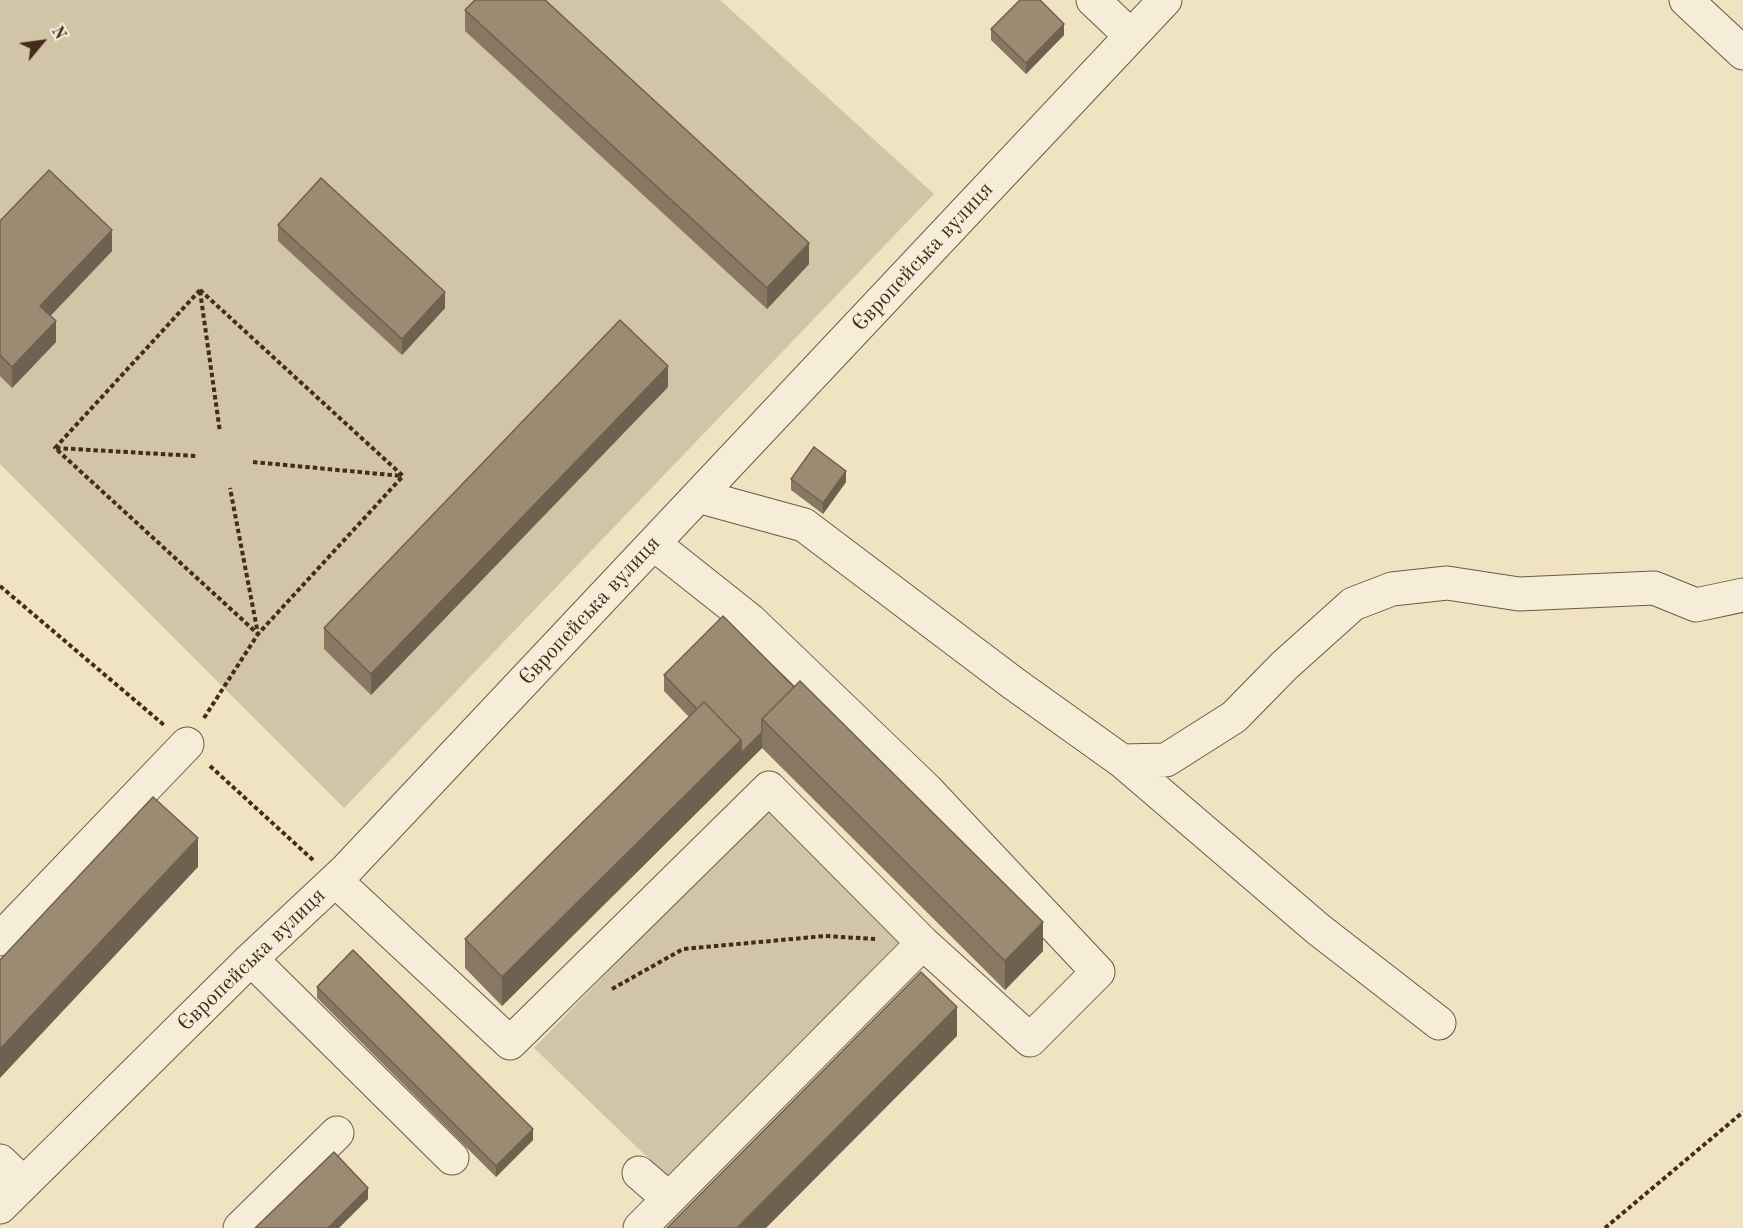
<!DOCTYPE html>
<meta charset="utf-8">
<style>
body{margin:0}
#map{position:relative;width:1743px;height:1228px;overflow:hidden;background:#efe3c2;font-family:"Old Standard TT",serif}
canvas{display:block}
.north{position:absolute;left:12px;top:12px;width:60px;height:60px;-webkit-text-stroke:4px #f5edd7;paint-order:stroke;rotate:61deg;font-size:16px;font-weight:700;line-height:24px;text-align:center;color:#452a1e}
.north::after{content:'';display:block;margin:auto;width:21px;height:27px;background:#452a1e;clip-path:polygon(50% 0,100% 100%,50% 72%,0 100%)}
</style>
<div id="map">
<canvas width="1743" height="1228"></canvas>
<div class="north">N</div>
</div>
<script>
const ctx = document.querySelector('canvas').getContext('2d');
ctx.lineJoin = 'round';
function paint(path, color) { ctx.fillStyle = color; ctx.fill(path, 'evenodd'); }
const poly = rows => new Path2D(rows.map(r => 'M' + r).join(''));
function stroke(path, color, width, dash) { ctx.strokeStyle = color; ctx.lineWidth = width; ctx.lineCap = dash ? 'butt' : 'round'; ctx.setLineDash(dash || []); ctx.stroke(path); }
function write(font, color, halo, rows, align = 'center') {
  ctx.font = font + ' "Old Standard TT",serif'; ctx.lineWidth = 4.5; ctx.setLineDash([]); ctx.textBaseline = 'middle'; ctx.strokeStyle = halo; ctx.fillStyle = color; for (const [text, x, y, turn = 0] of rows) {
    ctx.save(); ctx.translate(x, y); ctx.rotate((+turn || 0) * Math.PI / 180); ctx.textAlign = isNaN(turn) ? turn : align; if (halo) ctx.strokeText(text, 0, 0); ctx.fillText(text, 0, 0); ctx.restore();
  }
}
paint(poly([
 [0,0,720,0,934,194,344,808,0,464],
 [769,806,900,941,670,1179,534,1048]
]), '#d2c4a6');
const minor = poly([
 [1093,0,1131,36],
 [1686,0,1743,53],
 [698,496,804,525,1013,683,1122,761,1166,760,1234,717,1284,666,1353,604,1392,589,1447,583,1519,594,1654,588,1696,605,1743,595],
 [1122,761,1318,929,1439,1023],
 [336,881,510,1043,769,788,923,943,1030,1040,1098,972,927,790,751,621,654,544],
 [0,939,187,744],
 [251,959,452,1158],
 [0,1161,23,1183],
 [639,1173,668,1198],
 [0,1207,251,959,346,870,1165,0],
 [240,1228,337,1133],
 [640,1228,923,943]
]);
stroke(minor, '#705847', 35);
stroke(poly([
 [200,290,403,476,258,634,55,448,200,290],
 [200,291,220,432],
 [56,448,196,456],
 [253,462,402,476],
 [0,586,164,725],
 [204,718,258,634,230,488],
 [210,766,313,860],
 [612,989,683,949,825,936,875,939],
 [1605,1228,1743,1112]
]), '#452a1e', 4, [4.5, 3]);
stroke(minor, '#f5edd7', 33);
paint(poly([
 [465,10,809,264,767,309,465,31],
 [991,29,1064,35,1026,74,991,40],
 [0,221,112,251,50,316,56,342,12,388,0,376],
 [278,225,445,308,402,355,278,241],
 [668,387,371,695,324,649,324,628],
 [791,479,846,482,823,514,791,490],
 [723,616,1043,951,1005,990,762,748,502,1006,465,968,465,939,689,717,664,691,664,675],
 [317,987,533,1140,496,1177,317,998]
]), '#877763');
paint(poly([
 [1064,24,1064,35,1026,74,1026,63],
 [112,230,112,251,40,327,40,306],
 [809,243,809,264,767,309,767,288],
 [445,292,445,308,402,355,402,339],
 [56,321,56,342,12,388,12,367],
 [668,366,668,387,371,695,371,674],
 [846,471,846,482,823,514,823,503],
 [762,732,762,748,502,1006,502,977,741,740],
 [198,838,198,867,0,1078,0,1049],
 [1043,922,1043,951,1005,990,1005,961],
 [957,1007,957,1036,766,1228,737,1228],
 [533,1129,533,1140,496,1177,496,1166],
 [368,1188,368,1199,339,1228,328,1228]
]), '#6e6150');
const building = poly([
 [475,0,545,0,809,243,767,288,465,10,475,0],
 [1020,0,1040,0,1064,24,1026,63,991,29,1020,0],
 [49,170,112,230,40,306,56,321,12,367,0,355,0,221,49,170],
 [321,178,445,292,402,339,278,225,321,178],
 [620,320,668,366,371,674,324,628,620,320],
 [814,447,846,471,823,503,791,479,814,447],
 [723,616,794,687,762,719,762,732,741,753,741,740,704,702,697,709,664,675,723,616],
 [800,681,1043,922,1005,961,762,719,800,681],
 [704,702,741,740,502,977,465,939,704,702],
 [153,797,198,838,0,1049,0,960,153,797],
 [353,950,533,1129,496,1166,317,987,353,950],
 [921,972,957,1007,737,1228,667,1228,921,972],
 [334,1152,368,1188,328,1228,255,1228,334,1152]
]);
paint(building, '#9d8a73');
stroke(building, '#6e6150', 1.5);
write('22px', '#452a1e', '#f5edd7', [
 ["Європейська вулиця",923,257,-47],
 ["Європейська вулиця",590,611,-47],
 ["Європейська вулиця",252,960,-44]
]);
</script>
